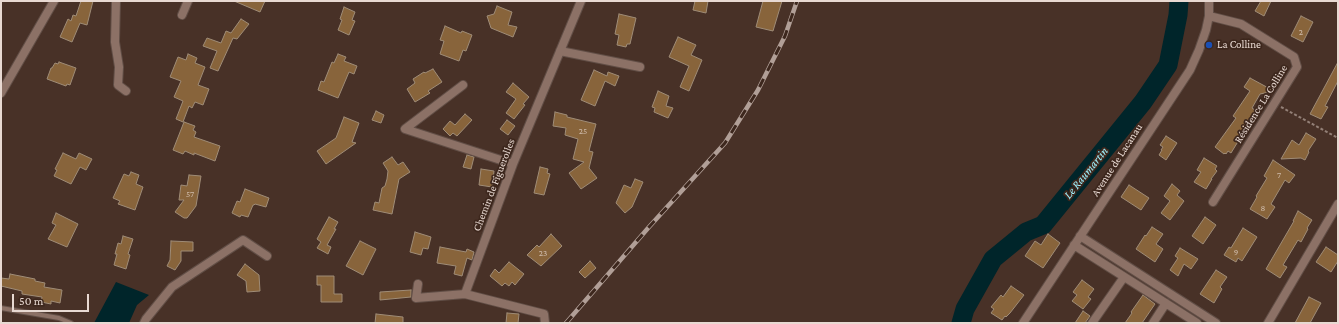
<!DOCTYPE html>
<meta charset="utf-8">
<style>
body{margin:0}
#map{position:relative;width:1339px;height:324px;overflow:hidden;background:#483127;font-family:"Crimson Pro",serif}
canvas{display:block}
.frame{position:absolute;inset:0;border:2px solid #e8d9d2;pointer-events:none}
.scale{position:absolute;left:12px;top:294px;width:77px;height:18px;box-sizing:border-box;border:2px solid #e8d9d2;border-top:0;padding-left:5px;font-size:12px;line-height:14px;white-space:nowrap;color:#e8d9d2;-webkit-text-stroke:3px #3d271d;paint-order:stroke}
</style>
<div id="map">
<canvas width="1339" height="324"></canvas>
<div class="frame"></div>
<div class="scale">50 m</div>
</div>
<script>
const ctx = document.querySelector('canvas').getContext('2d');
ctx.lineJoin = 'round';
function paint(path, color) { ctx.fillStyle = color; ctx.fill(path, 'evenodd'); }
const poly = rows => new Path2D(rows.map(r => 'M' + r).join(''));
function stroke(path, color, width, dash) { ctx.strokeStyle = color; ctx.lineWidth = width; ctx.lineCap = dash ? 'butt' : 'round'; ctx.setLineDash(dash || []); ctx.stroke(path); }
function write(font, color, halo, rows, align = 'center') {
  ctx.font = font + ' "Crimson Pro",serif'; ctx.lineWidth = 3.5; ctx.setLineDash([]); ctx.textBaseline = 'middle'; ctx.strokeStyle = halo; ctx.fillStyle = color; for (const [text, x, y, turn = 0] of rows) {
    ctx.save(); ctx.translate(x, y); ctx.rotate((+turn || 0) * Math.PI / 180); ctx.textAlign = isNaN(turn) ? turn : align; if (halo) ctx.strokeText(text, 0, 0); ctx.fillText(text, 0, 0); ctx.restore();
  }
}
paint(poly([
 [116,282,149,295,137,305,129,323,94,323]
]), '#00252a');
stroke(poly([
 [961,323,965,309,993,259,1026,232,1043,225,1143,102,1168,65,1178,15,1179,1]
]), '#00252a', 19);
const building = poly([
 [81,1,93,1,87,25,80,23,72,42,60,37,68,19,71,21,73,15,76,16,81,1],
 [234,1,265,1,260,12,234,1],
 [695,1,708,1,706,13,693,10,695,1],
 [763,1,782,1,773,31,756,27,763,1],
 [1261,1,1271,1,1264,16,1255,11,1261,1],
 [497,6,512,12,508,25,517,27,513,37,491,28,487,16,494,14,497,6],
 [344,7,355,12,352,20,355,21,349,35,338,30,342,20,340,19,344,7],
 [619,14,636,18,630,44,627,44,626,47,617,45,619,35,615,34,619,14],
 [1301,16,1313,22,1303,42,1291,36,1301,16],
 [241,19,249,24,237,39,233,38,218,71,210,68,217,51,203,46,207,38,221,43,226,31,231,33,241,19],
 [445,26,461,33,462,31,472,35,466,51,463,50,459,61,440,54,444,41,440,40,445,26],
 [678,37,696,45,691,55,702,60,689,91,680,87,689,66,669,57,678,37],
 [188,54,197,58,195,63,205,67,198,85,209,89,203,105,195,102,192,108,189,106,183,122,176,119,183,101,174,97,181,81,170,77,178,57,186,60,188,54],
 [338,54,346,57,344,61,357,66,354,74,349,72,338,98,318,90,321,81,324,82,332,62,334,63,338,54],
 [59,62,76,68,70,85,67,84,66,86,47,79,51,68,52,68,55,63,58,64,59,62],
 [1338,62,1338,81,1325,106,1328,107,1321,119,1310,114,1338,62],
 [433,69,442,82,428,91,430,93,415,102,407,89,415,83,413,79,424,72,425,73,433,69],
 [594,70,607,76,608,72,619,76,615,86,605,81,595,106,581,100,594,70],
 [1250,78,1274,91,1260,94,1252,108,1259,113,1247,131,1245,130,1231,153,1228,151,1226,154,1225,153,1224,154,1215,147,1236,118,1233,116,1250,91,1244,87,1250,78],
 [513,83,529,97,523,104,525,105,514,119,506,113,516,99,506,92,513,83],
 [658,91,669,96,666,106,673,108,668,118,654,112,655,108,652,107,658,91],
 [376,111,384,115,381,123,372,120,376,111],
 [555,112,567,115,567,117,596,124,589,151,593,152,589,168,597,178,581,189,569,173,584,162,573,159,578,139,565,135,566,128,553,126,555,112],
 [465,114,472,120,457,136,453,133,450,136,443,129,450,121,455,125,465,114],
 [344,117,359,123,352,142,356,143,326,164,317,151,336,138,344,117],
 [507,120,515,126,508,135,500,129,507,120],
 [184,122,195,126,193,130,196,132,194,137,220,146,215,161,194,153,194,155,185,151,183,154,173,150,184,122],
 [1306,133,1316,139,1308,151,1309,152,1305,160,1301,158,1281,159,1292,140,1299,145,1306,133],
 [1166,136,1177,143,1166,160,1159,155,1162,150,1161,150,1163,147,1160,145,1166,136],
 [63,153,76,159,79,153,92,159,86,170,80,167,71,184,54,176,57,170,55,169,63,153],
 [467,155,474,157,471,169,463,167,467,155],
 [392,157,398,165,403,162,410,172,399,179,392,214,373,210,375,202,379,203,382,188,385,186,387,179,388,171,383,163,392,157],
 [1204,158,1217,166,1215,169,1217,171,1211,179,1212,179,1206,189,1194,182,1201,172,1197,170,1204,158],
 [1273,160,1295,175,1289,183,1285,180,1271,204,1275,207,1267,219,1250,209,1257,197,1256,196,1267,178,1264,176,1273,160],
 [540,167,548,169,547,173,550,174,544,195,534,193,540,167],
 [481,169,494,171,492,187,479,185,481,169],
 [131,172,139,175,136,184,143,187,135,210,118,204,120,201,113,198,124,174,129,176,131,172],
 [189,175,201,176,196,206,187,218,184,218,175,212,184,200,179,200,181,185,187,186,189,175],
 [635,179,643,182,632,207,625,213,616,203,624,185,631,188,635,179],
 [1172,184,1180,191,1177,195,1184,201,1170,220,1161,213,1170,201,1164,196,1172,184],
 [1129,185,1149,198,1141,210,1121,197,1129,185],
 [245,189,269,198,266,207,255,204,254,205,253,205,248,217,241,215,240,217,232,213,237,201,240,202,245,189],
 [1298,211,1312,220,1307,228,1308,229,1301,242,1298,240,1283,265,1287,267,1280,278,1266,269,1294,221,1293,221,1298,211],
 [56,213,78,224,67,247,48,239,56,225,52,223,56,213],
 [329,217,338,222,334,229,336,229,327,245,331,247,328,254,317,248,321,242,317,239,329,217],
 [1205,217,1216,225,1203,244,1192,236,1205,217],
 [1152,227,1163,234,1156,244,1163,249,1155,262,1136,249,1145,235,1146,236,1152,227],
 [1243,228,1257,237,1242,261,1238,258,1236,262,1224,255,1229,247,1231,248,1243,228],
 [415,232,431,237,428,249,423,248,421,255,410,252,415,232],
 [551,234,562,246,541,266,527,255,537,245,539,247,551,234],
 [1048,234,1060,243,1043,268,1025,256,1035,241,1041,245,1048,234],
 [123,236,133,239,128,254,130,255,126,269,114,265,117,254,115,254,118,243,121,244,123,236],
 [171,241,193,242,193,251,181,251,181,261,175,270,167,266,170,260,171,241],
 [360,241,376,249,363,275,346,266,360,241],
 [440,247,466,252,467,249,474,252,472,260,467,258,462,276,454,274,456,266,437,263,440,247],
 [1326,247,1338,255,1338,261,1331,272,1316,262,1326,247],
 [1180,248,1198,259,1191,269,1184,264,1178,276,1170,270,1178,258,1175,256,1180,248],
 [590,261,596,268,585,278,579,272,590,261],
 [509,262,524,274,515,285,512,282,509,286,505,283,502,286,490,276,495,269,499,273,509,262],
 [245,264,259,275,260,291,247,292,246,281,237,275,245,264],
 [1216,270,1227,277,1220,287,1222,289,1214,303,1200,294,1216,270],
 [10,274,35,279,35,281,45,283,44,287,62,290,60,303,51,301,51,304,41,302,42,297,22,294,22,291,1,286,1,278,9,279,10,274],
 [317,276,334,276,334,294,342,294,342,302,321,302,321,285,317,285,317,276],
 [1082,280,1094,289,1088,297,1091,299,1083,309,1072,301,1077,295,1073,292,1082,280],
 [1011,286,1024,295,1010,313,1006,317,1005,316,1002,320,991,313,994,309,991,307,1001,295,1003,297,1011,286],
 [411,290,411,297,380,300,380,292,411,290],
 [1143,295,1155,304,1142,323,1125,323,1132,313,1131,312,1143,295],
 [1309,297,1321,303,1310,323,1295,323,1309,297],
 [1083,311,1090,316,1085,323,1075,323,1083,311],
 [507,313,519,314,518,323,506,323,507,313],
 [376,314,403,317,403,323,375,323,376,314]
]);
paint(building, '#88643b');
stroke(building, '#9f8c77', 1);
const lane = poly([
 [1,308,59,318,71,323]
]);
const street = poly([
 [116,1,115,42,119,67,118,85,126,91],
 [182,15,188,1],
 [1209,16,1241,24,1294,57,1297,67,1213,202],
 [560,51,640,67],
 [463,85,405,129,513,164],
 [1,93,54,1],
 [1080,236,1216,323],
 [1074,245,1197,323],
 [418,284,416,298,465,294],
 [144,323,146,319,172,287,243,240,267,256],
 [545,323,544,314,465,294,513,164,581,1],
 [1023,323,1190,70,1199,50,1206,30,1209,16,1209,1],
 [1092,323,1124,277],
 [1153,323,1166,303],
 [1268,323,1338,204]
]);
stroke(lane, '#614e46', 6);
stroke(street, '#614e46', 10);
stroke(poly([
 [1281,107,1338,138]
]), '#927f76', 2, [3, 2]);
stroke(lane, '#8c7166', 4);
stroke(street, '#8c7166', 8);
const rail = poly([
 [566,323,649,227,725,143,758,90,785,36,797,1]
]);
stroke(rail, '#b19f97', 4.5);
stroke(rail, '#3d271d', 3, [9]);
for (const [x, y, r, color] of [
 [1209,45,4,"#1a4fb4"]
]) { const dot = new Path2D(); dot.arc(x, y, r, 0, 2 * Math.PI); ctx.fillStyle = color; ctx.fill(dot); stroke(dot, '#3d271d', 1.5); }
write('9px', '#d0bcac', null, [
 ["2",1301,32],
 ["25",583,131],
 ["7",1279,175],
 ["57",190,194],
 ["8",1263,208],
 ["9",1236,252],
 ["23",543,253]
]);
write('11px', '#e8d9d2', '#3d271d', [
 ["La Colline",1217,45]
], 'left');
write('11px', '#e8d9d2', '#3d271d', [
 ["Résidence La Colline",1261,104,-58],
 ["Avenue de Lacanau",1117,160,-57],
 ["Chemin de Figuerolles",494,185,-69]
]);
write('italic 12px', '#9ef2fe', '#3d271d', [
 ["Le Raumartin",1086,173,-51]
]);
</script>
